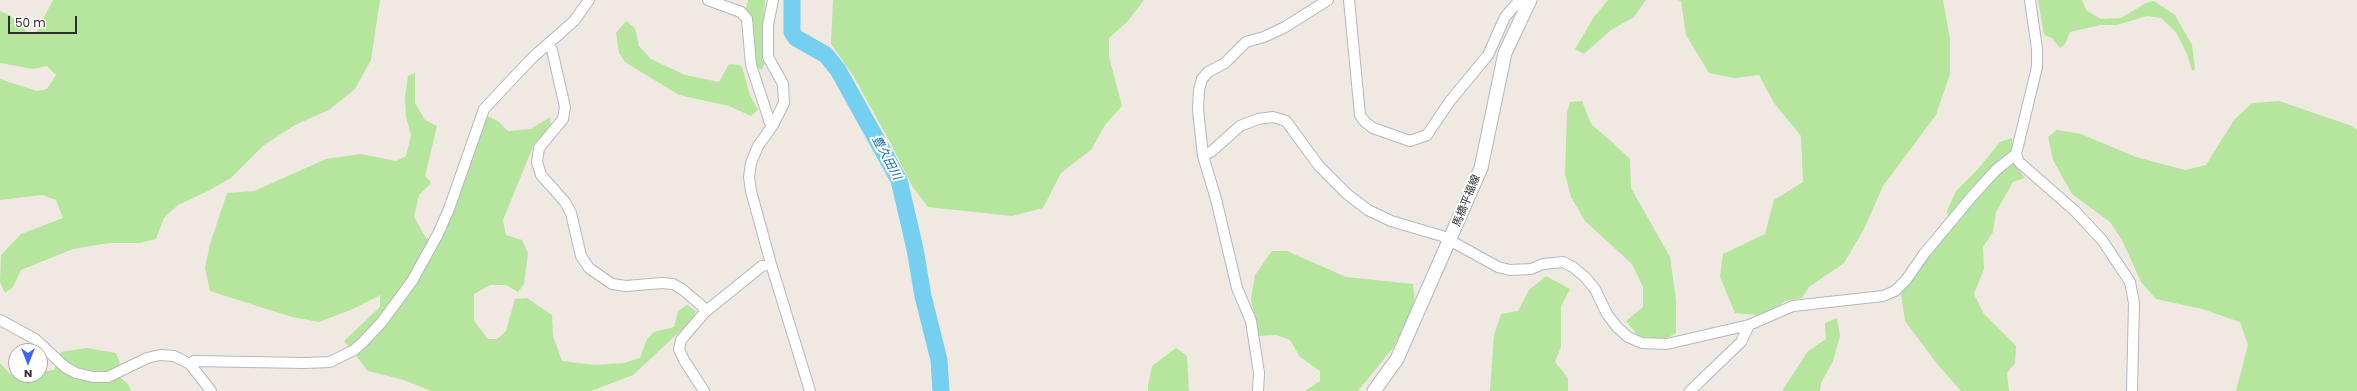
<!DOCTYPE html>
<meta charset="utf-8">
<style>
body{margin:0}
#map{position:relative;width:2357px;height:391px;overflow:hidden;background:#efe9e1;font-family:Poppins,sans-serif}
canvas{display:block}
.north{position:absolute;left:8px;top:343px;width:40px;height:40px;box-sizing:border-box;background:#fff;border:1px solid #ababab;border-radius:50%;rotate:180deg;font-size:11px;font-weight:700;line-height:16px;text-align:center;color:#2e2e2e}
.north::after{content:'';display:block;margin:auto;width:14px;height:18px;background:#4264fb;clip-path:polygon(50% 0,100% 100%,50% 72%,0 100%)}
.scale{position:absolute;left:8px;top:16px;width:69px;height:18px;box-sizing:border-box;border:2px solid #2e2e2e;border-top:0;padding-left:5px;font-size:12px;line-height:14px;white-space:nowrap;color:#2e2e2e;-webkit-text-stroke:3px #fff;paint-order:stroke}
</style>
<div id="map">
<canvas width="2357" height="391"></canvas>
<div class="north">N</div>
<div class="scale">50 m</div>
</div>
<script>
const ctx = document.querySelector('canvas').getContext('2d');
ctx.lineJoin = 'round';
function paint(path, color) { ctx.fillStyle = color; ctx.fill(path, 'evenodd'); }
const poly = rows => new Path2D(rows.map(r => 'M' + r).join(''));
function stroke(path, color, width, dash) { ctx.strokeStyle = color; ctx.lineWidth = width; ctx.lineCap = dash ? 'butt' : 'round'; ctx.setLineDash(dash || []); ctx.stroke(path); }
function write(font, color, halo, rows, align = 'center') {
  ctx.font = font + ' Poppins,"Noto Sans JP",sans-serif'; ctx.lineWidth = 4; ctx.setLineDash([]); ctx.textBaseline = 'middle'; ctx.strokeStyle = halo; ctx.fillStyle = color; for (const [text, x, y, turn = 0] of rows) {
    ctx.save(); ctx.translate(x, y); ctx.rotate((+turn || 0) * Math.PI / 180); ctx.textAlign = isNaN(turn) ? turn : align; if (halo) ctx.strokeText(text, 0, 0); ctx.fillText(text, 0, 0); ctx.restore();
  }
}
paint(poly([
 [53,0,380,0,371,60,355,89,329,110,295,125,264,145,231,178,210,190,178,205,164,218,156,239,140,243,109,243,73,249,21,270,13,287,5,293,0,282,1,255,21,234,63,218,56,200,42,195,0,200,0,79,37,91,47,89,56,75,47,66,33,69,0,63,0,11,11,16,29,34,36,33],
 [748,0,765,0,762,37,765,62,762,70,755,66,752,25,746,9],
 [833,0,1144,0,1127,22,1109,38,1109,57,1122,106,1105,125,1091,150,1061,173,1043,208,1012,216,928,207,912,186,890,142,854,77,831,44],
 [1608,0,1646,0,1634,17,1611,30,1584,54,1575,49,1594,17],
 [1677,0,1943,0,1950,39,1950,74,1936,115,1883,186,1864,229,1844,263,1809,287,1802,298,1785,301,1775,309,1756,315,1735,313,1720,277,1723,254,1765,234,1774,200,1803,182,1801,136,1774,103,1759,75,1734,78,1709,73,1686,35,1681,1],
 [2038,0,2082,0,2086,10,2101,19,2121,18,2146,3,2154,1,2175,15,2192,45,2195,69,2192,71,2187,54,2176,32,2161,18,2147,16,2117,25,2100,25,2070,32,2065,44,2060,48,2052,38,2044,35],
 [626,21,635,28,639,46,651,59,685,75,719,82,729,64,739,65,742,67,750,95,758,110,751,116,729,106,679,95,625,62,619,53,616,33],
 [415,73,415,103,425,120,437,126,425,176,431,183,419,195,414,217,426,238,439,241,453,214,466,169,487,116,498,121,508,131,531,129,550,117,551,127,534,144,503,220,506,235,522,240,528,253,524,284,518,292,506,285,490,285,474,294,474,321,488,339,497,339,506,331,515,299,527,298,552,315,553,336,562,361,595,365,624,363,640,358,647,339,654,332,674,327,678,311,687,305,696,311,691,321,633,375,591,391,431,391,404,380,368,371,344,341,380,307,380,295,353,309,319,322,292,317,210,291,205,268,210,244,227,193,254,191,326,159,361,154,396,161,406,156,411,135,406,117,405,97,408,76],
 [1582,101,1591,124,1611,141,1630,159,1631,188,1670,257,1676,300,1676,333,1661,341,1639,337,1626,321,1643,307,1643,287,1632,264,1585,221,1571,197,1565,174,1567,113,1570,102],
 [2279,101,2352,126,2357,130,2357,391,2236,391,2248,345,2240,322,2202,309,2156,299,2141,282,2122,240,2110,222,2072,194,2053,160,2048,137,2057,130,2081,134,2136,157,2185,170,2206,165,2234,120,2252,103],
 [2012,138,2015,165,2025,178,2013,182,1996,212,1993,232,1983,247,1984,269,1974,294,1984,314,2016,346,2015,363,2007,373,2009,391,1961,391,1938,365,1905,321,1901,294,1950,227,1947,211,1956,191,1978,169,2000,142],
 [1272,251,1287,251,1346,277,1413,284,1415,304,1393,348,1358,391,1305,391,1320,381,1320,371,1300,357,1290,340,1276,335,1258,336,1251,299,1255,275],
 [1546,276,1570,289,1561,306,1561,347,1555,362,1568,378,1568,391,1490,391,1494,335,1501,314,1518,311,1529,290],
 [1837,318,1840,336,1833,361,1821,383,1820,391,1782,391,1808,351,1826,339,1825,323],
 [87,348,116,353,120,363,114,372,128,384,131,391,0,391,0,363,10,374,20,376,40,375,40,372,54,370,61,352],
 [1176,348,1187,356,1189,391,1148,391,1148,386,1152,366]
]), '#b6e59e');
stroke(poly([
 [792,0,792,32,796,38,826,55,838,70,899,180,915,249,923,296,939,360,941,391]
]), '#75cff0', 17);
const street = poly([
 [708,0,741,12,747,19,751,65,770,123,773,125],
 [773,0,768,25,768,57,783,84,784,103,773,125,758,146,751,163,749,177,751,191,771,264,810,391],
 [1349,0,1360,115,1365,122,1373,128,1410,141,1427,135,1450,101,1488,55,1505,17,1517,3,1527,4],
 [548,45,552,50,565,107,563,119,539,148,537,162,541,175,565,202,571,213,581,256,589,268,612,284,626,286,662,283,673,284,682,289,703,307,705,312],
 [2016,154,2019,162,2075,211,2102,240,2130,282,2134,303,2132,391],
 [1203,156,1212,151,1240,126,1258,119,1273,117,1286,121,1319,166,1347,194,1368,210,1391,221,1442,236,1498,267,1510,270,1531,269,1543,264,1563,262,1573,267,1585,277,1595,289,1607,314,1617,327,1628,337,1642,343,1667,344,1749,325,1793,306,1883,296,1895,291,1906,280,1924,254,1974,194,1996,170,2016,154,2037,67,2037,49,2030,0],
 [0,320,35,339,65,367,76,373,93,377,108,377,147,358,160,355,174,356,190,364,211,391],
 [190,364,194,361,304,363,330,362,354,350,363,342,381,323,412,281,438,234,449,209,484,109,532,58,574,21,589,0],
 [704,391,684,360,679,349,681,340,705,312,762,266,771,264],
 [1258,391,1259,373,1251,321,1237,288,1216,199,1203,156,1198,110,1199,90,1202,79,1208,72,1225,63,1246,42,1264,37,1285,27,1328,0],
 [1690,391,1741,342,1749,325]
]);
const secondary = poly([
 [1374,391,1397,359,1481,168,1505,53,1530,0]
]);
stroke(street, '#b4b7c1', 12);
stroke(secondary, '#b4b7c1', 15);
stroke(street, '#fff', 10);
stroke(secondary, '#fff', 13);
write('11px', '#2e2e2e', '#fff', [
 ["馬橋平福線",1467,201,-68]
]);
write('italic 12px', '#0d6fa3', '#fff', [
 ["豊久田川",886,158,62]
]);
</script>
